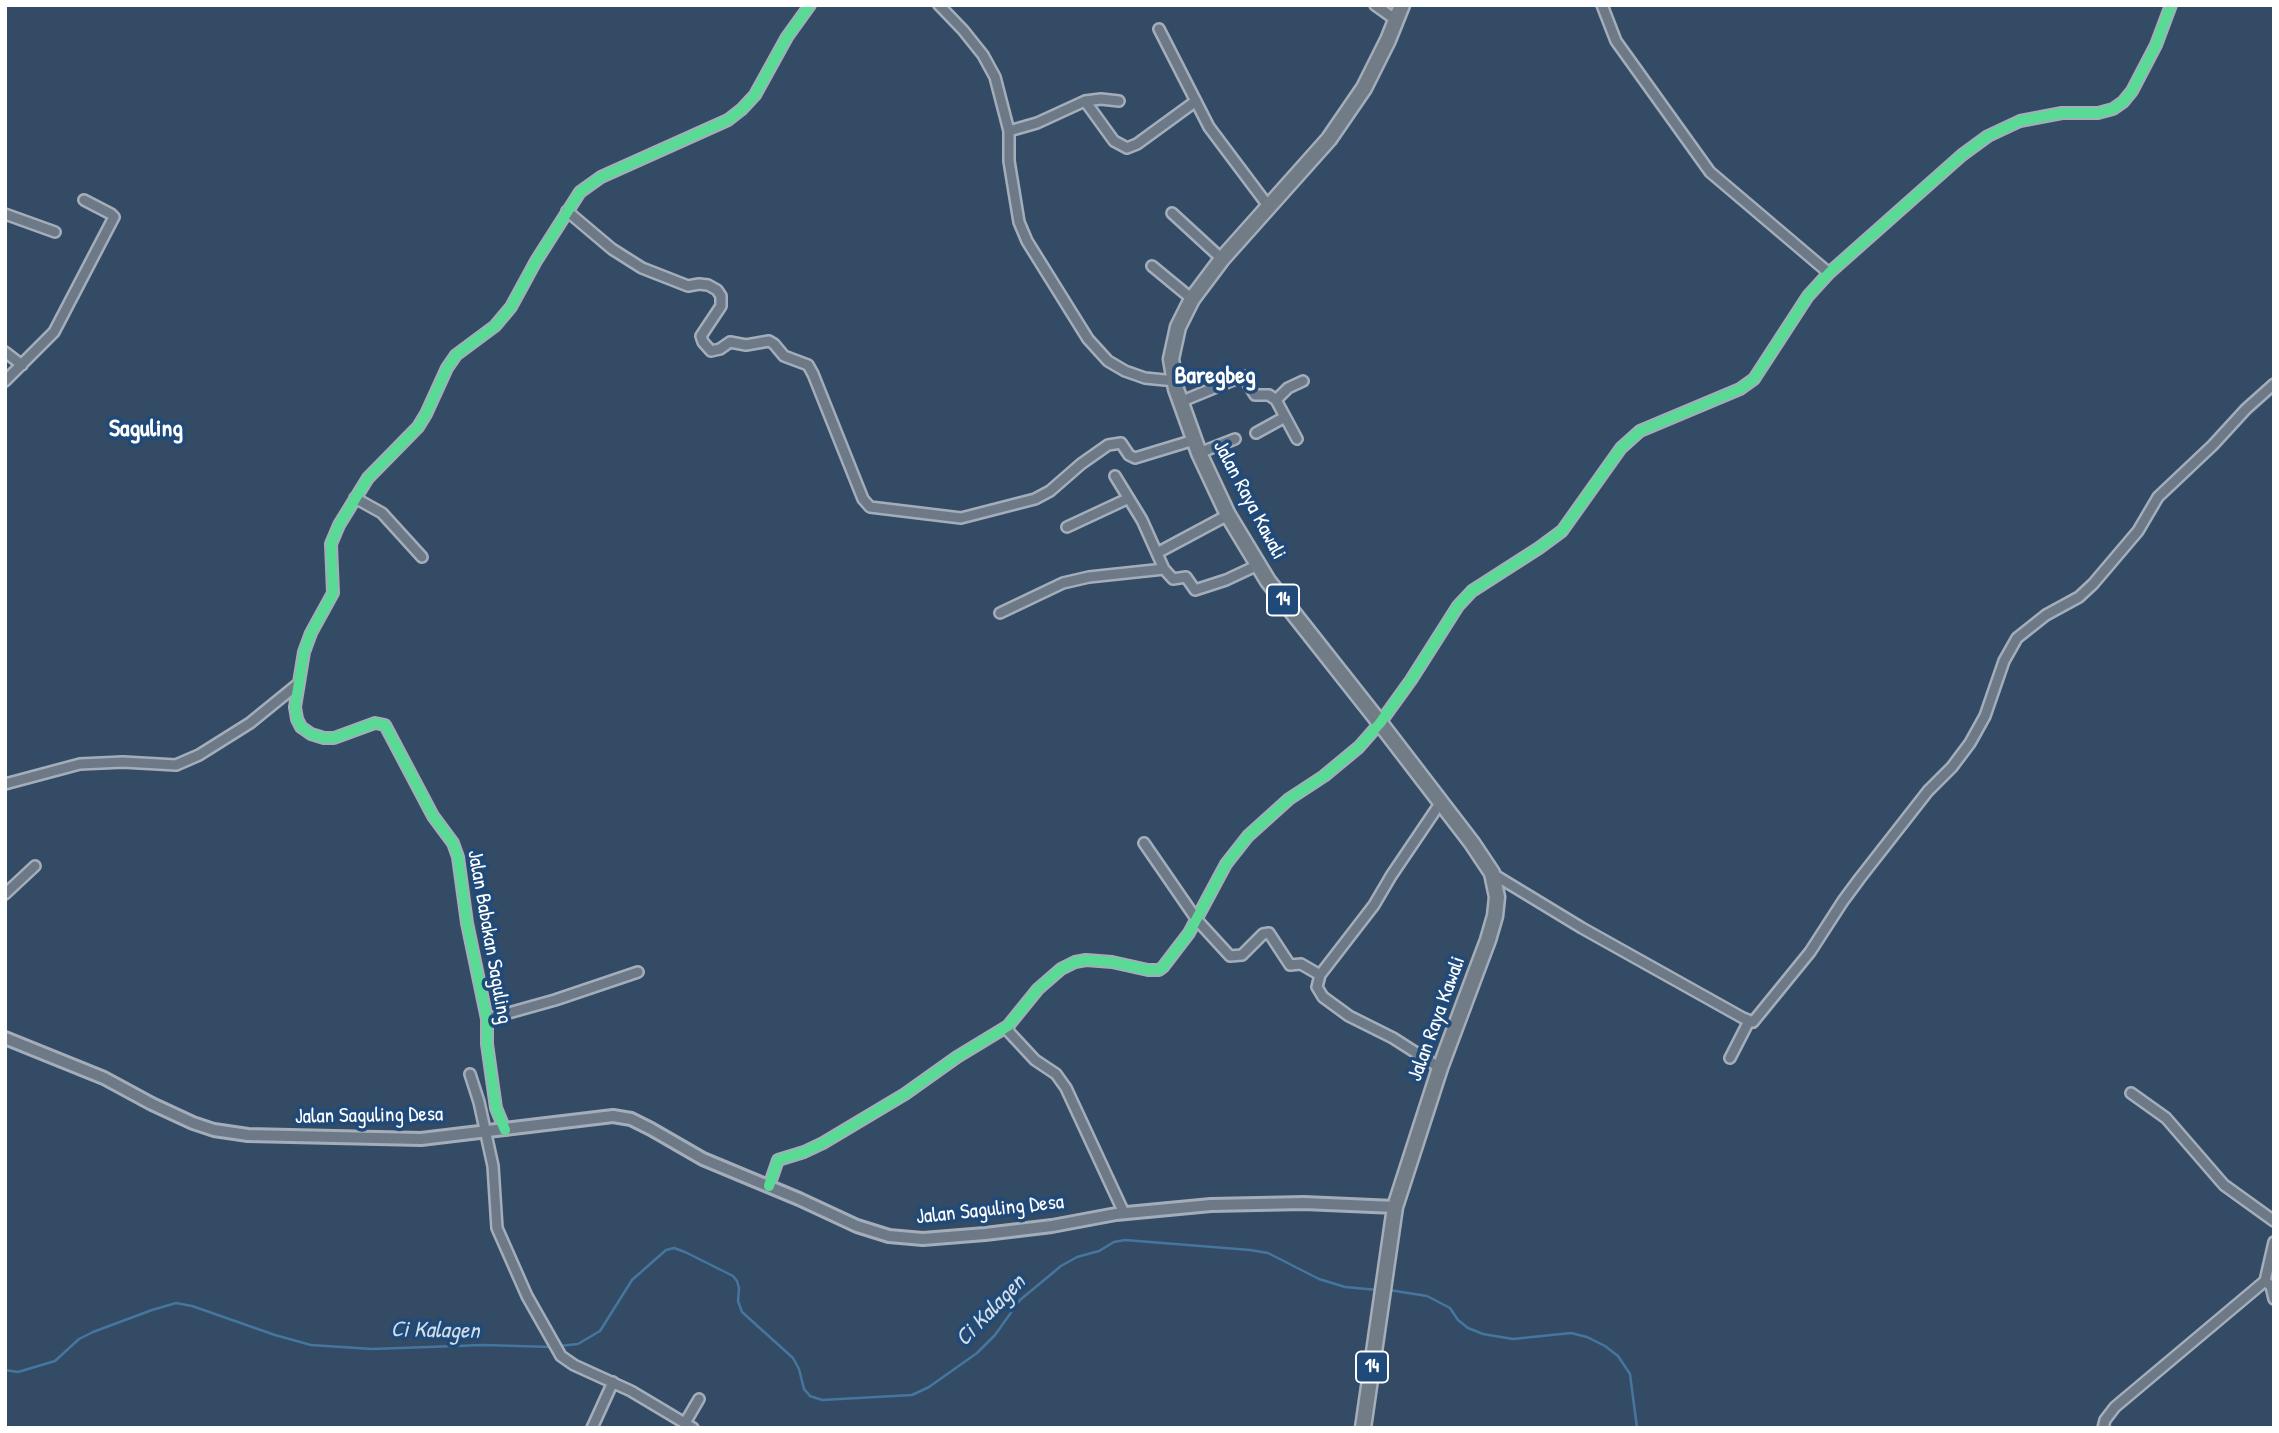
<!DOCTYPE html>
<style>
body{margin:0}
#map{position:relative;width:2279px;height:1433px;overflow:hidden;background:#344b65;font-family:"Patrick Hand",sans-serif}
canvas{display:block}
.frame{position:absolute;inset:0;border:7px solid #fff;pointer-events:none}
</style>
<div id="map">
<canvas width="2279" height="1433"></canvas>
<div class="frame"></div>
</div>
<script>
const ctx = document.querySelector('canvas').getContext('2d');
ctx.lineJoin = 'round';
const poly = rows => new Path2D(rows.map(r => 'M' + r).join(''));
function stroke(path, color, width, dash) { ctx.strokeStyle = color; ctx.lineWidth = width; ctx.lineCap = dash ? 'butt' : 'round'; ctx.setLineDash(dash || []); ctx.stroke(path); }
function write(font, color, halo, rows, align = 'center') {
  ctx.font = font + ' "Patrick Hand",sans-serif'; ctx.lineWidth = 7; ctx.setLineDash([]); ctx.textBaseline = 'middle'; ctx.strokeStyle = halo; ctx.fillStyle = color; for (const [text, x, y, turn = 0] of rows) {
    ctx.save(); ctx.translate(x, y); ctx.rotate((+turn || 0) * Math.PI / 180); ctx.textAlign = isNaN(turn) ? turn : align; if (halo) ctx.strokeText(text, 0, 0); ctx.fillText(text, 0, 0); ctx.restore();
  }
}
stroke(poly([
 [1389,1290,1427,1296,1450,1308,1458,1320,1468,1328,1483,1334,1513,1339,1571,1333,1587,1337,1605,1346,1618,1356,1630,1374,1637,1428],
 [559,1346,578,1344,600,1331,632,1280,666,1250,674,1248,685,1252,733,1276,737,1281,739,1288,738,1301,742,1312,793,1358,799,1369,804,1389,810,1396,822,1400,912,1395,929,1387,977,1353,995,1335,1020,1300,1061,1266,1077,1257,1099,1251,1114,1242,1125,1240,1250,1250,1268,1253,1319,1279,1345,1287,1378,1290],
 [5,1370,18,1372,55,1361,79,1339,93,1332,152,1310,176,1303,192,1306,275,1335,311,1345,372,1349,483,1345,552,1347]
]), '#45769e', 2.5);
const minor = poly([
 [939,5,963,30,983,55,995,77,1009,131,1009,161,1019,222,1027,241,1088,339,1108,361,1125,371,1145,378,1175,381],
 [1375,5,1396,20],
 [1602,5,1616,41,1710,172,1829,273],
 [1159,29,1209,127,1269,207],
 [1085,101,1114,141,1127,148,1137,144,1196,101],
 [1009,131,1037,123,1085,101,1101,99,1119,101],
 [567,211,612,249,642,268,688,286,699,284,708,285,717,290,721,296,721,306,701,336,703,342,711,351,720,349,730,342,746,345,769,341,774,344,784,356,808,365,813,374,863,499,870,507,961,518,1035,499,1050,491,1081,464,1108,445,1121,443,1129,455,1135,458,1194,440],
 [1172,213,1222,259],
 [5,214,55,232],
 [1152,266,1192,299],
 [5,352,22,365],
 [5,381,54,332,114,217,111,214,84,200],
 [1276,400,1288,388,1303,381],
 [1180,402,1243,376,1255,395,1269,395,1276,400,1297,439],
 [1256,433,1285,417],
 [1199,453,1235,439],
 [1115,476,1142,520,1164,569,1173,579,1186,577,1195,590,1226,580,1258,565],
 [355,498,382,513,422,557],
 [1067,527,1127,499],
 [1157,553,1228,515],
 [1000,613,1063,583,1089,577,1164,569],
 [5,784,80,764,123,762,176,765,199,755,250,723,298,684],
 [1144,843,1197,920,1230,956,1242,955,1263,934,1269,933,1290,965,1301,964,1320,975],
 [1493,874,1582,928,1743,1018,1753,1022,1810,952,1843,901,1860,878,1928,791,1952,767,1970,743,1985,716,2004,661,2017,638,2046,615,2079,597,2093,584,2138,531,2158,497,2213,445,2246,409,2274,384],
 [5,894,35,866],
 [487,1019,555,1000,638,972],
 [1008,1026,1009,1032,1035,1060,1056,1074,1066,1088,1124,1213],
 [1730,1058,1749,1021],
 [1440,1068,1393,1038,1349,1016,1323,997,1317,987,1320,975,1374,905,1391,876,1441,802],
 [470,1074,479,1102,493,1166,497,1228,527,1296,561,1356,574,1365,631,1391,693,1428],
 [2131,1093,2166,1118,2224,1185,2274,1221],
 [505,1130,496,1108,487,1044,487,1019,467,923,458,857,453,843,433,816,385,725,375,723,334,738,324,738,311,734,301,727,297,719,295,707,304,652,311,633,333,593,331,544,339,525,368,478,418,427,426,414,447,368,456,355,495,326,511,307,536,261,580,192,601,177,728,120,742,109,755,95,787,37,810,5],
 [769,1186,778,1160,804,1152,823,1143,905,1094,957,1057,1008,1026,1038,989,1061,969,1075,962,1086,960,1112,962,1148,970,1159,970,1163,967,1189,933,1226,864,1248,836,1289,799,1324,776,1359,747,1380,723,1411,680,1458,606,1472,591,1539,548,1562,531,1621,448,1640,431,1740,389,1754,379,1808,296,1829,273,1962,155,1988,136,2020,121,2062,113,2098,113,2113,109,2123,102,2132,91,2156,45,2171,5],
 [2265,1281,2271,1286,2274,1299],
 [685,1423,699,1399],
 [592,1428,613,1382],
 [2103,1428,2105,1420,2115,1407,2265,1281,2274,1242]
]);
const tertiary = poly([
 [5,1038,104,1078,152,1104,193,1123,214,1130,248,1135,421,1139,613,1116,631,1119,651,1129,703,1159,799,1199,857,1226,889,1236,923,1239,985,1234,1052,1226,1116,1214,1211,1205,1304,1203,1395,1207]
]);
const trunk = poly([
 [1363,1428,1395,1207,1440,1068,1488,940,1495,916,1497,897,1492,873,1472,843,1380,723,1268,581,1228,515,1199,453,1176,389,1171,359,1178,327,1192,299,1222,259,1329,139,1364,88,1388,40,1402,5]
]);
stroke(minor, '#a4aeba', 14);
stroke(tertiary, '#a4aeba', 16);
stroke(trunk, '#a4aeba', 19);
stroke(minor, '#6d7986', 9);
stroke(tertiary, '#6d7986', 10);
stroke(trunk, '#717c86', 14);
stroke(poly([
 [505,1130,496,1108,487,1044,487,1019,467,923,458,857,453,843,433,816,385,725,375,723,334,738,324,738,311,734,301,727,297,719,295,707,304,652,311,633,333,593,331,544,339,525,368,478,418,427,426,414,447,368,456,355,495,326,511,307,536,261,580,192,601,177,728,120,742,109,755,95,787,37,810,5],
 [769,1186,778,1160,804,1152,823,1143,905,1094,957,1057,1008,1026,1038,989,1061,969,1075,962,1086,960,1112,962,1148,970,1159,970,1163,967,1189,933,1226,864,1248,836,1289,799,1324,776,1359,747,1380,723,1411,680,1458,606,1472,591,1539,548,1562,531,1621,448,1640,431,1740,389,1754,379,1808,296,1829,273,1962,155,1988,136,2020,121,2062,113,2098,113,2113,109,2123,102,2132,91,2156,45,2171,5]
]), '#5adb95', 10);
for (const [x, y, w] of [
 [1283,600,32],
 [1372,1367,32]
]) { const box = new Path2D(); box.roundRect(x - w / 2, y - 15.5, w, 31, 5); ctx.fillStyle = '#1f4a7a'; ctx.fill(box); stroke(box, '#fff', 2); }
write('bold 19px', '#fff', null, [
 ["14",1283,600],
 ["14",1372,1367]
]);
write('21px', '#fff', '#1f4a7a', [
 ["Jalan Raya Kawali",1249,500,62],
 ["Jalan Babakan Saguling",489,937,80],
 ["Jalan Raya Kawali",1437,1019,-70],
 ["Jalan Saguling Desa",369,1116,-1],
 ["Jalan Saguling Desa",990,1210,-6]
]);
write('italic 23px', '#d1dee8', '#1f4a7a', [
 ["Ci Kalagen",991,1311,-46],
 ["Ci Kalagen",435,1331,1]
]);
write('bold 24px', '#fff', '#1f4a7a', [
 ["Baregbeg",1215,377],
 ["Saguling",146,430]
]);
</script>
